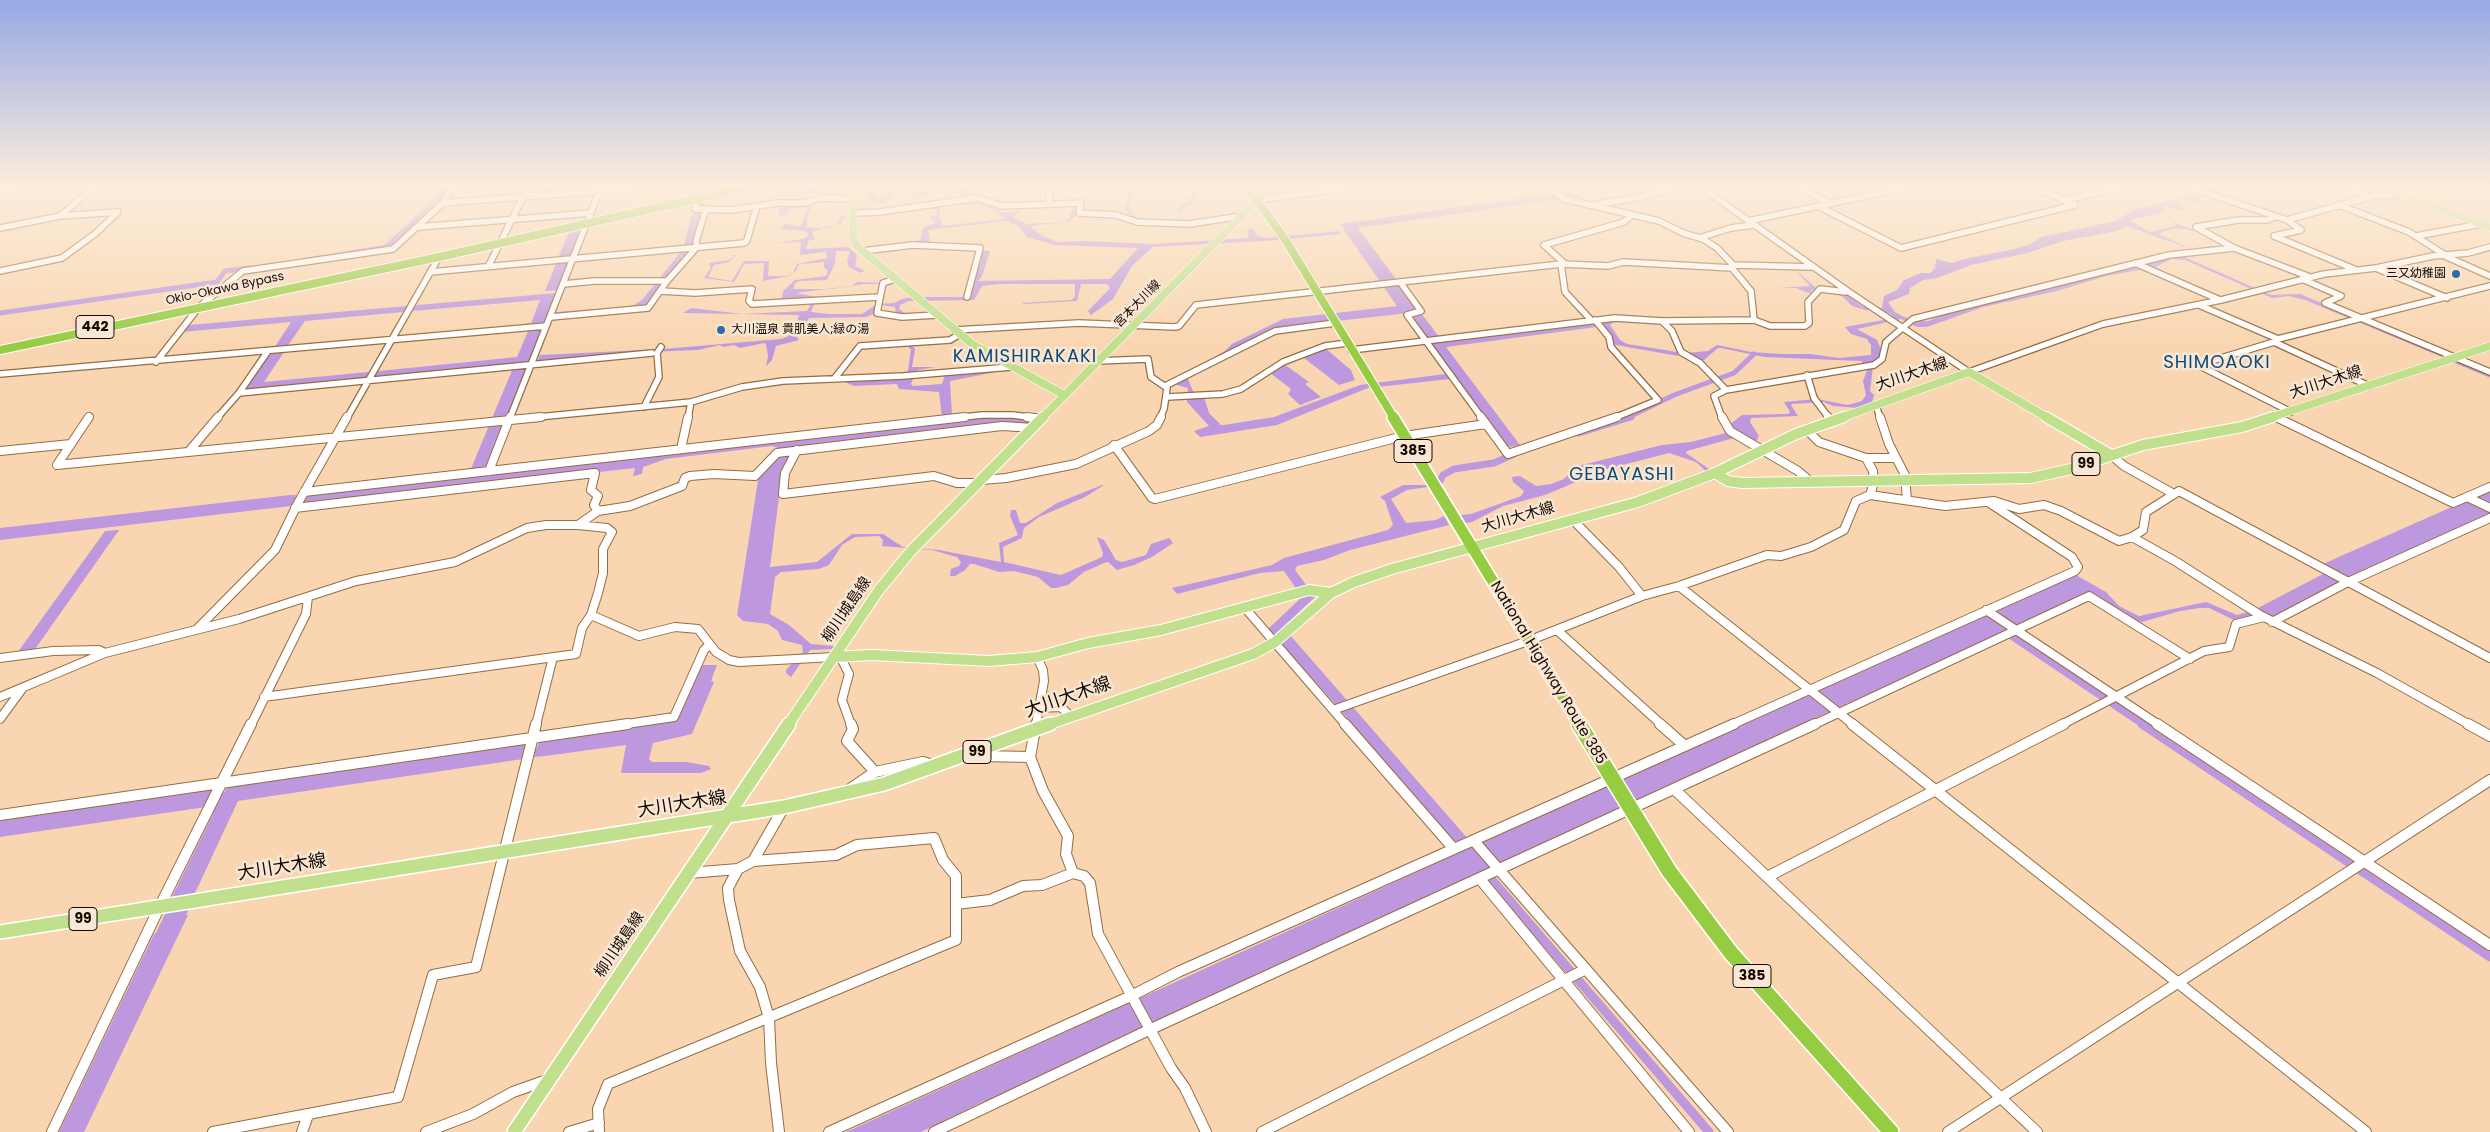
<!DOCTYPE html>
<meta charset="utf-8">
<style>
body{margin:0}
canvas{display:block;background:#f9d6b1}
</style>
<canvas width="2490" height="1132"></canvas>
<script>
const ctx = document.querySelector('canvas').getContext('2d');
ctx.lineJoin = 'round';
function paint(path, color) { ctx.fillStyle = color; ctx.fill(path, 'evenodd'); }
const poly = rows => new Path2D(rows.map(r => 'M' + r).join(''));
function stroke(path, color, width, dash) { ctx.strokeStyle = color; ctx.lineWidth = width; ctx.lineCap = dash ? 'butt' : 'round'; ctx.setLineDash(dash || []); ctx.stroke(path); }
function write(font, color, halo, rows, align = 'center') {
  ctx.font = font + ' Poppins,"Noto Sans JP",sans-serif'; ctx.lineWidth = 5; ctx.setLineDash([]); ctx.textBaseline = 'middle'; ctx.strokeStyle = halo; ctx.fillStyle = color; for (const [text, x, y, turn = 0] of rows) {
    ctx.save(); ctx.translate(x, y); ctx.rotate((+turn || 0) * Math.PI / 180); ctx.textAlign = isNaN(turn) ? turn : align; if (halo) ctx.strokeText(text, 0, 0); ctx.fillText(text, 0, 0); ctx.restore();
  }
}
paint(poly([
 [437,187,450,187,440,203,393,247,301,262,304,258,384,245,406,226,436,194],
 [703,187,711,188,703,207,699,220,702,223,696,244,666,277,660,285,664,285,647,307,555,316,555,312,631,307,642,300,683,249,691,216,695,212],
 [800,187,809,187,809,190,828,190,830,194,826,200,812,205,807,219,807,227,821,228,835,225,839,223,841,215,845,217,840,224,814,231,812,234,815,240,809,240,806,249,848,247,857,255,855,266,864,271,861,273,849,267,847,261,850,251,836,251,835,263,827,280,799,281,795,283,793,289,830,289,851,286,858,282,883,283,881,284,865,284,796,293,817,297,811,312,830,314,862,314,877,304,894,303,902,299,914,297,970,297,983,251,990,251,982,276,978,281,1110,279,1138,248,1055,245,1027,237,1018,226,1006,221,928,230,930,245,883,246,917,241,921,238,923,228,936,223,929,217,937,215,936,210,933,208,935,205,941,206,939,215,943,226,1004,219,996,211,978,204,961,205,959,202,962,198,951,187,961,187,972,191,974,193,972,197,1002,212,1022,211,1013,217,1026,224,1067,222,1076,203,1080,204,1076,215,1069,222,1030,226,1044,237,1058,242,1086,241,1155,244,1249,238,1247,230,1253,229,1258,236,1266,238,1339,231,1341,234,1279,240,1153,247,1132,266,1113,299,1091,315,1088,311,1110,288,1107,284,1081,284,1077,301,1024,304,1022,303,1071,300,1075,297,1075,284,1000,284,982,286,974,300,909,301,900,305,899,309,905,313,929,313,908,316,896,314,895,307,880,305,876,312,867,317,809,318,797,337,799,340,776,346,772,360,766,366,768,356,766,344,764,343,740,348,734,345,723,347,720,345,698,350,649,352,537,362,540,355,663,349,781,339,787,337,795,328,799,315,683,313,691,308,742,314,807,311,812,302,798,298,783,301,770,300,782,298,783,291,795,280,826,276,828,271,824,267,824,262,802,264,798,265,797,270,789,276,763,281,764,264,761,263,744,264,734,282,704,278,711,268,709,263,729,260,739,252,729,262,714,265,708,277,732,281,744,261,769,261,768,276,787,276,793,273,797,264,827,258,826,252,800,255,801,242,777,243,803,239,808,236,806,231,781,229,784,224,801,226,807,208,791,208,787,215,779,216,780,207,776,206,800,204,820,196,818,194,802,193],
 [879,187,876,198,887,196,888,187,931,187,926,189,929,194,908,198,906,197,915,195,918,188,893,189,894,198,879,204,878,201,871,201,865,191],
 [1662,187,1671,187,1643,195,1588,205,1560,199,1358,228,1442,341,1617,319,1660,322,1614,322,1610,325,1620,340,1627,344,1677,352,1678,356,1616,345,1613,344,1604,326,1446,347,1520,445,1508,447,1409,313,1273,328,1210,363,1207,362,1226,350,1232,344,1283,319,1397,306,1340,224,1572,191,1589,202,1640,194],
 [2216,187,2227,187,2217,194,2254,205,2214,194,2197,199,2206,202,2198,202,2204,205,2191,201,2179,202,2184,209,2182,210,2164,206,2166,210,2161,213,2129,220,2150,232,2177,226,2173,222,2211,236,2186,229,2171,229,2158,234,2191,249,2126,226,2117,231,2063,241,2027,253,1971,265,1937,278,1923,280,1910,288,1909,294,1888,302,1895,312,1902,316,1916,321,1928,321,1951,312,2075,280,2169,257,2182,256,2271,295,2300,294,2447,355,2442,357,2305,300,2289,296,2272,298,2185,260,2171,259,2156,267,2106,276,2057,291,1983,307,1927,327,1917,327,1901,319,1857,329,1877,340,1882,352,1873,367,1870,391,1874,395,1872,402,1858,408,1833,406,1824,402,1792,404,1791,405,1798,416,1751,418,1750,422,1759,436,1756,442,1758,445,1729,435,1734,438,1687,451,1686,453,1709,469,1711,472,1708,473,1696,462,1669,453,1588,474,1576,482,1545,495,1503,506,1472,522,1466,523,1461,515,1471,514,1521,496,1524,491,1513,482,1512,477,1520,476,1536,486,1551,484,1564,479,1577,466,1582,465,1662,445,1691,442,1726,433,1731,431,1729,425,1742,415,1788,414,1790,412,1784,402,1817,399,1848,405,1862,401,1866,395,1863,381,1868,368,1861,361,1764,357,1721,348,1718,348,1704,360,1699,360,1686,353,1708,351,1717,345,1751,352,1781,354,1810,354,1839,358,1871,355,1871,345,1867,339,1851,334,1845,327,1889,319,1893,317,1892,315,1884,311,1865,310,1852,306,1842,296,1812,290,1810,293,1806,292,1796,288,1779,288,1810,286,1792,267,1816,288,1846,294,1863,307,1882,308,1884,296,1897,290,1904,280,1921,273,1930,273,1936,267,1933,265,1937,264,1935,259,1952,263,1964,259,2015,249,2030,244,2042,237,2116,221,2133,210,2207,192],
 [583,227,571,257,558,258,570,230],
 [570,260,558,290,545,291,557,261],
 [557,293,544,324,530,326,540,300,412,311,417,305],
 [407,306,403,312,305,321,286,348,273,350,291,322,182,332,189,325],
 [543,328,529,362,375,377,374,375,379,371,517,357,529,329],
 [905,343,910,343,915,349,912,367,936,367,917,370,911,384,913,386,942,384,945,375,963,375,1011,369,950,381,952,416,942,417,939,392,899,389,897,384,854,386,845,382,907,377,911,350],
 [1325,348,1351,370,1355,380,1339,385,1304,358],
 [276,352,284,352,264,382,368,372,368,374,366,378,244,390,270,353],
 [1284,364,1309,382,1305,384,1321,397,1300,405,1288,394,1291,389,1270,373],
 [527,367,487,469,470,471,513,368],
 [1445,374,1450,379,1368,388,1277,425,1200,437,1194,431,1209,426,1187,402,1188,388,1173,384,1185,377,1188,379,1195,396,1204,397,1209,413,1221,425,1224,425,1274,417,1360,385],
 [981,417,1034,420,1031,425,1004,422,988,427,785,450,772,446,666,459,643,467,642,474,633,476,635,468,304,505,305,501,293,502,291,506,0,540,0,528,290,495,296,495,295,498,307,497,309,494],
 [791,453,782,474,770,567,817,562,852,534,883,534,903,547,939,550,1001,562,999,543,1018,535,1010,516,1011,510,1016,510,1020,523,1026,523,1057,503,1102,485,1104,485,1085,497,1039,517,1024,528,1022,538,1003,547,1004,562,1061,575,1102,557,1103,553,1097,537,1104,540,1116,560,1122,562,1146,555,1151,544,1169,538,1173,543,1152,557,1134,565,1117,570,1108,562,1104,563,1084,572,1068,585,1056,588,1051,588,1038,577,1014,571,999,572,974,564,970,564,965,570,955,576,950,576,951,569,959,566,961,562,957,557,932,550,882,546,883,540,879,536,855,537,842,545,829,565,819,569,781,572,775,577,770,614,789,625,811,644,834,646,833,649,810,650,791,677,786,673,786,670,803,652,802,645,782,640,778,631,768,624,743,621,737,615,759,474,780,454],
 [1403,485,1427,485,1428,487,1407,490,1391,499,1406,523,1436,520,1444,516,1449,525,1350,550,1324,560,1297,566,1295,570,1315,597,1283,627,1469,840,1456,846,1336,705,1268,629,1302,597,1284,571,1260,573,1177,594,1172,588,1272,565,1284,558,1388,530,1393,525,1385,501,1380,497],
 [2490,490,2490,514,2348,578,2273,618,2236,621,2209,608,2200,608,2180,611,2142,622,2133,621,2088,594,1833,710,985,1102,984,1101,921,1132,846,1132,1696,745,1808,695,1817,693,1819,690,2074,574,2106,592,2119,606,2139,616,2206,602,2237,615,2254,610,2325,573,2323,564],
 [119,530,33,652,15,656,105,531],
 [702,665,717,665,711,681,714,682,692,734,653,743,649,759,652,762,687,762,709,766,711,769,701,773,621,773,626,745,545,756,534,757,535,751,525,752,523,759,238,801,195,893,191,894,184,909,189,909,186,915,188,915,84,1132,59,1132,154,934,156,933,166,912,170,911,178,897,172,897,213,814,211,813,214,808,216,807,220,800,209,801,206,807,0,837,0,817,214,788,212,794,224,793,228,786,528,741,528,750,537,748,540,740,676,719]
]), '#bd98de');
stroke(poly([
 [1129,187,1131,196,1127,206,1133,218],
 [1180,209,1190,203,1198,187],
 [0,313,217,282,225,271,250,268],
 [2449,358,2490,375],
 [1627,418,1674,395,1734,373,1754,354]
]), '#bd98de', 5);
stroke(poly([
 [1579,433,1631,417],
 [1431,484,1440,481,1443,475,1454,469,1494,463,1514,454],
 [2004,631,2144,725]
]), '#bd98de', 7);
stroke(poly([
 [2142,724,2490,957],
 [1486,873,1709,1132]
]), '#bd98de', 9);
const minorFar2 = poly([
 [700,187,695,209,732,210,777,203,805,203,819,198,852,199],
 [1547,187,1564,199,1659,221,1683,233,1703,239,1717,248,1733,265,1732,268,1751,291,1754,320],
 [1701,187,1849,292,1969,372,2103,324,2221,300,2324,274,2376,268,2433,256,2468,253,2490,247],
 [1797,187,1831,204],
 [2189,187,2287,220,2301,230,2274,236,2354,269],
 [2353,187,2369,197],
 [0,190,40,187],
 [1257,200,1355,187],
 [2065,200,2123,187],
 [443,203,650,187],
 [1049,204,1050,187],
 [1593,205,1645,196,1675,187],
 [2339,205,2409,232,2445,255],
 [1820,207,1901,248,2075,205,2034,187],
 [854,213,880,212,977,198,1002,206,1081,203,1079,213,1116,215,1137,222,1189,224,1242,216],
 [60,216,94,187],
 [2275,217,2267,220,2238,220,2196,227,2234,248,2310,277],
 [2287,220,2373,196,2402,195],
 [1748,221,1908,187],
 [419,227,591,213],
 [0,228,60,216,118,212,96,233,62,258,0,271],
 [2416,236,2481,224],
 [1699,238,1731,228,1753,225],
 [862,251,913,245,980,248,967,297],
 [2445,256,2490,276],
 [2135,263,2220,300],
 [1561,264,1565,292,1591,320],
 [1565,264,1544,245,1624,222,1632,215],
 [489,265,528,187],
 [1733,265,1813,267],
 [2376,268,2447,298],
 [430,272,744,243,747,240,757,206],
 [895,279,883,283,877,313,902,317,937,315],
 [2302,279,2341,296,2325,303,2490,372],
 [1400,282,1421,311,1407,315,1482,418],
 [564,284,594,281,667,281],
 [661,291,695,293,752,289,749,301,752,304,879,297],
 [2199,305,2278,339,2490,286],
 [551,317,648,308,667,281,697,247,696,241,706,209],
 [1595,320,1609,337,1611,347,1658,400,1614,418],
 [1662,321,1672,331,1681,352,1700,363,1726,390],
 [955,330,1079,323,1175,327,1179,326,1196,305,1561,264,1608,266,1623,262,1732,268],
 [1351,350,1615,318,1662,321,1754,320,1770,326,1805,326,1809,323,1808,302,1820,289,1846,292],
 [1097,361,1148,359,1151,377,1167,388,1164,409,1160,418],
 [156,362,199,307,243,271,393,249,443,203,453,187],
 [0,374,546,326],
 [1807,375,1814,398,1829,418],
 [834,379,860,346,950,340,960,334],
 [1165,386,1275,331,1335,323],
 [239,393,652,353],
 [1167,397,1223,394,1241,389,1283,362,1325,346,1347,343],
 [1876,405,1880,418],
 [644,407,659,377,657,353,661,347],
 [2291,412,2198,365,2274,342,2369,386],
 [2276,417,2278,418],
 [217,418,239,393,268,351],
 [347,418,439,257],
 [510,418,601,187],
 [528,418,691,402,742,387,783,381,903,376,1011,367],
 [688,418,691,402],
 [954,418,982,415,1013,415,1036,418],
 [1722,418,1714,396,1726,390,1874,365,1882,359,1886,342,1913,319,2169,255,2234,248]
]);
const minorFar1 = poly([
 [1027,417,1042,419],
 [1481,417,1508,454,1617,417],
 [1722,417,1730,431,1798,471,1811,482],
 [1828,417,1831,421],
 [1880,417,1889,444,1905,475,1907,500],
 [2276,417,2453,503,2490,487],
 [1807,430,1819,442,1866,458,1873,471,1874,482,1870,495],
 [1114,445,1152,498,1155,499,1404,436,1486,424],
 [681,449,688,417],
 [190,450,218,417],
 [797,450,785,473,783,494,934,476,957,483,978,483],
 [0,451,71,444],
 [2111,455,2124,466,2174,494],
 [1866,458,1896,458],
 [57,465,541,417],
 [57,465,89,417],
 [489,471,510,417],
 [982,480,1006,478,1076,464,1149,431,1157,425,1161,417],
 [304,492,965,417],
 [2467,497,2490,508],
 [295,508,595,473,591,490,598,496,594,505,598,511],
 [1573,520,1619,567,1642,596],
 [578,525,598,511,630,506,682,486,685,478,690,476,714,474,755,476,777,453,1002,426,1033,428],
 [2132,537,2175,561,2260,615,2377,673,2470,725],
 [1679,586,1854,725],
 [1245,608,1346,725],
 [1986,610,2159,725],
 [591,615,639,636,675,627,698,629,716,652,729,660,739,662,834,657],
 [2272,622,2348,582,2490,518],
 [197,629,275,550,298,503,347,417],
 [1557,630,1662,725],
 [0,658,53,651,99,650,105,653],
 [841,658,849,674,842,700,851,725],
 [0,697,105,653,239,619,356,581,455,562,527,528,546,525,578,525,607,528,612,532,603,549,603,573,598,593,591,615,582,628,576,654,264,697],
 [1039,708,1061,707,1070,716],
 [1333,710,1528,641,1642,596,1679,586,1767,555,1781,556,1811,547,1844,530,1856,501,1870,495,1945,506,1994,501,2019,509,2044,505,2061,511,2119,541,2132,537,2143,530,2146,512,2179,491,2490,658],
 [0,719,22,689],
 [251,725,306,614,308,597],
 [536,725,553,657],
 [620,725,674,717,704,650,709,645],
 [1036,725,1044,681,1043,670,1037,657],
 [1731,725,2075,571,2078,567,2072,557,1988,502],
 [1813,725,2089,596,2190,659],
 [2061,725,2204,651,2229,647,2236,624,2264,617]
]);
const minor = poly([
 [1036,724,1030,757,1043,791,1068,836,1066,854,1073,873],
 [1345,724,1454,849],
 [1660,724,1685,746],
 [1852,724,2366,1132],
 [2157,724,2490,945],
 [2468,724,2490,736],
 [974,753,980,756,1030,757],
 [875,772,923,762,933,765],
 [1674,789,2037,1132],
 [847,791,875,772,847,741,853,729,851,724],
 [0,815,628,724],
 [1474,841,1728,1132],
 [738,869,728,888,729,900,740,951,760,987,769,1018,771,1063,779,1132],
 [689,873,738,869,753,861,784,807],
 [1767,877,2064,724],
 [1480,879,1689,1132],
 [956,904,990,900,1023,886,1042,885,1073,873,1084,876,1090,883,1098,934,1171,1068,1185,1088,1206,1132],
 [52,1132,160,906,251,724],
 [213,1132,398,1097,433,975,476,967,536,724],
 [302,1132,308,1115],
 [426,1132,473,1114,513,1092,547,1080],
 [569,1132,599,1123],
 [599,1132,598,1109,608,1084,956,940,956,876,943,860,934,838,857,845,836,855,753,861],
 [829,1132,1133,995,1178,972,1734,724],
 [934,1132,1151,1029,1815,724],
 [1262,1132,1586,969],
 [1948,1132,2490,780]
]);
const majorFar2 = poly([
 [852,187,853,235,857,246,972,344,1064,395],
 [2381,187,2490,227],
 [1042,418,1270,187],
 [1840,418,1969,372,2048,418],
 [2269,418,2490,346]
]);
const majorFar1 = poly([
 [2046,417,2111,455],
 [1715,473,1728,481,1742,483,2031,478,2071,469,2143,445,2242,427,2273,417],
 [834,657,872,655,989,661,1037,657,1088,643,1161,630,1309,590,1331,593],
 [788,725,879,590,911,551,1043,417],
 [1047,725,1253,654,1275,642,1331,593,1354,582,1392,569,1638,502,1715,473,1796,434,1844,417]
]);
const major = poly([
 [0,932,784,807,884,784,1050,724],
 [514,1132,789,724]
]);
const highwayFar2 = poly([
 [1243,187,1257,200,1286,241,1394,418],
 [0,350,439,257,748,187]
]);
const highwayFar1 = poly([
 [1393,417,1580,725]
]);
const highway = poly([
 [1579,724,1669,871,1731,953,1891,1132]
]);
stroke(minorFar2, '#946d42', 8);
stroke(minorFar1, '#946d42', 10);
stroke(minor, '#946d42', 12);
stroke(majorFar2, '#fff', 9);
stroke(majorFar1, '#fff', 12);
stroke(major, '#fff', 16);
stroke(highwayFar2, '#fff', 10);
stroke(highwayFar1, '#fff', 14);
stroke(highway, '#fff', 18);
stroke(minorFar2, '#fff', 5.5);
stroke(minorFar1, '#fff', 8);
stroke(minor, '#fff', 10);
stroke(majorFar2, '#c0e08e', 8);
stroke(majorFar1, '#c0e08e', 10);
stroke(major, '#c0e08e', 13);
stroke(highwayFar2, '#96cc42', 8);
stroke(highwayFar1, '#96cc42', 11);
stroke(highway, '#96cc42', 15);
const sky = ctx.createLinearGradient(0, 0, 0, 345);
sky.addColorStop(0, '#97a9e4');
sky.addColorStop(0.54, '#fceddc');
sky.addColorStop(1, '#fceddc00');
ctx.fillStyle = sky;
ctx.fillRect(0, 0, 2490, 345);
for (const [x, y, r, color] of [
 [2456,274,5,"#2f6da4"],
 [721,330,5,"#2f6da4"]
]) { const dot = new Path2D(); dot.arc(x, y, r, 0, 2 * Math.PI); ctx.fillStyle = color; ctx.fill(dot); stroke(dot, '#f8e7d4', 2); }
write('12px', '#170800', '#f8e7d4', [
 ["三又幼稚園",2446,274],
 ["大川温泉 貴肌美人;緑の湯",731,330,"left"]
], 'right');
write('12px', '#170800', '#f8e7d4', [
 ["Okio-Okawa Bypass",225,289,-12],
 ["宮本大川線",1138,304,-46]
]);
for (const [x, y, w] of [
 [95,327,38],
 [1413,451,38],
 [2086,464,28],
 [977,752,28],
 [83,919,28],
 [1752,976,38]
]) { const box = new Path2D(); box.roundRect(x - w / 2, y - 11.5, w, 23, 4); ctx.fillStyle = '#f8e7d4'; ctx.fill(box); stroke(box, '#170800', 1); }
write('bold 14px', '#170800', null, [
 ["442",95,327],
 ["385",1413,451],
 ["99",2086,464],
 ["99",977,752],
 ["99",83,919],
 ["385",1752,976]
]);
write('15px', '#170800', '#f8e7d4', [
 ["大川大木線",1912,375,-19],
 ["大川大木線",2326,383,-18],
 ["大川大木線",1518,518,-16],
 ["柳川城島線",847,610,-56],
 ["National Highway Route 385",1548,673,59],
 ["柳川城島線",620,945,-56]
]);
ctx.letterSpacing = '1px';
write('18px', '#0b4979', '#f8e7d4', [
 ["KAMISHIRAKAKI",1025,357],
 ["SHIMOAOKI",2217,363],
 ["GEBAYASHI",1622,475]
]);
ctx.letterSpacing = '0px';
write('18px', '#170800', '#f8e7d4', [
 ["大川大木線",1068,698,-19],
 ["大川大木線",682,805,-9],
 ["大川大木線",282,868,-9]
]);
</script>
